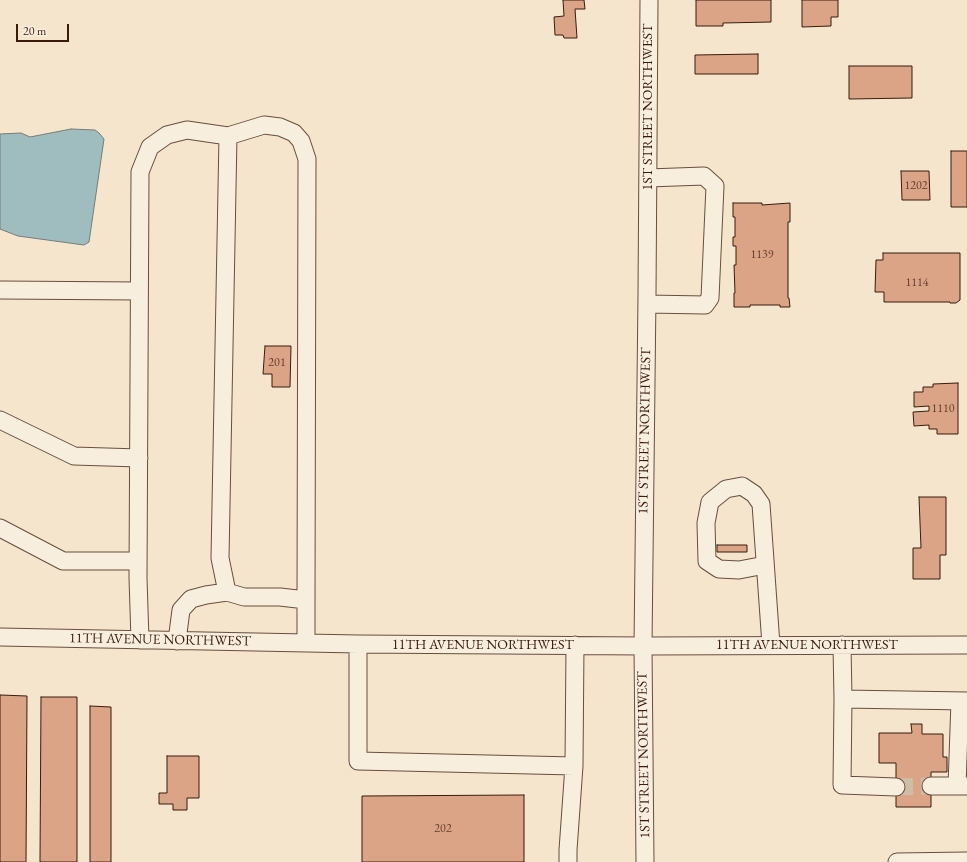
<!DOCTYPE html>
<style>
body{margin:0}
#map{position:relative;width:967px;height:862px;overflow:hidden;background:#f5e5cd;font-family:"EB Garamond",serif}
canvas{display:block}
.scale{position:absolute;left:16px;top:24px;width:53px;height:18px;box-sizing:border-box;border:2px solid #391b0d;border-top:0;padding-left:5px;font-size:12px;line-height:14px;white-space:nowrap;color:#391b0d;-webkit-text-stroke:3px #f8eede;paint-order:stroke}
</style>
<div id="map">
<canvas width="967" height="862"></canvas>
<div class="scale">20 m</div>
</div>
<script>
const ctx = document.querySelector('canvas').getContext('2d');
ctx.lineJoin = 'round';
function paint(path, color) { ctx.fillStyle = color; ctx.fill(path, 'evenodd'); }
const poly = rows => new Path2D(rows.map(r => 'M' + r).join(''));
function stroke(path, color, width, dash) { ctx.strokeStyle = color; ctx.lineWidth = width; ctx.lineCap = dash ? 'butt' : 'round'; ctx.setLineDash(dash || []); ctx.stroke(path); }
function write(font, color, halo, rows, align = 'center') {
  ctx.font = font + ' "EB Garamond",serif'; ctx.lineWidth = 3; ctx.setLineDash([]); ctx.textBaseline = 'middle'; ctx.strokeStyle = halo; ctx.fillStyle = color; for (const [text, x, y, turn = 0] of rows) {
    ctx.save(); ctx.translate(x, y); ctx.rotate((+turn || 0) * Math.PI / 180); ctx.textAlign = isNaN(turn) ? turn : align; if (halo) ctx.strokeText(text, 0, 0); ctx.fillText(text, 0, 0); ctx.restore();
  }
}
const water = poly([
 [71,129,95,130,99,133,104,139,89,242,84,245,18,236,0,229,0,134,21,133,30,137,71,129]
]);
paint(water, '#9fbdbf');
stroke(water, '#767c78', 1);
const building = poly([
 [563,0,584,0,585,9,575,9,577,38,564,38,563,35,555,35,554,17,564,16,563,0],
 [696,0,771,0,771,22,723,23,723,26,696,26,696,0],
 [802,0,838,0,838,17,831,17,831,26,802,27,802,0],
 [758,54,758,74,695,74,695,55,758,54],
 [849,66,912,66,912,98,849,99,849,66],
 [951,151,967,151,967,207,951,207,951,151],
 [901,171,929,171,930,200,902,200,901,171],
 [733,203,762,203,762,205,790,203,790,222,788,222,788,298,789,298,790,307,780,307,780,305,750,305,750,307,734,307,734,293,735,293,734,265,736,265,736,246,733,246,733,237,735,237,735,217,733,217,733,203],
 [883,253,960,253,960,300,956,303,950,303,950,302,884,302,884,292,875,292,876,260,883,260,883,253],
 [265,346,291,346,290,387,272,387,272,374,263,374,265,346],
 [958,383,958,434,937,434,937,429,929,429,929,425,914,426,913,412,929,411,929,406,914,407,914,392,923,392,923,387,933,387,933,384,958,383],
 [919,497,946,497,946,555,940,555,940,579,913,579,913,548,921,548,919,497],
 [717,545,747,545,747,552,717,552,717,545],
 [0,695,27,696,26,862,0,862,0,695],
 [41,697,77,697,77,862,40,862,41,697],
 [90,706,111,707,111,862,90,862,90,706],
 [911,724,922,724,922,734,943,734,943,757,947,757,947,772,931,772,931,807,896,807,896,763,879,763,879,733,912,733,911,724],
 [167,756,199,756,199,798,187,798,187,810,173,810,173,804,159,804,159,793,167,793,167,756],
 [524,795,524,862,362,862,362,796,524,795]
]);
paint(building, '#dba486');
stroke(building, '#391b0d', 1);
stroke(poly([
 [896,787,931,786]
]), '#cfbda7', 17, [17, 8]);
const minor = poly([
 [228,136,220,558,227,592,244,597,280,597,306,600,306,643],
 [0,290,139,291],
 [647,304,705,305,710,298,715,186,704,176,648,178],
 [0,420,74,456,139,458],
 [0,528,63,561,138,561],
 [765,565,739,570,719,569,707,561,706,523,710,502,726,489,742,486,754,494,761,504,771,645],
 [0,637,358,644,643,646,967,645],
 [140,640,138,578,140,172,150,147,167,135,187,130,228,136,264,125,280,127,294,133,301,141,307,159,306,600],
 [177,641,181,610,191,599,206,595,227,592],
 [358,644,358,761,574,766,575,645],
 [842,645,843,699],
 [931,786,967,786],
 [957,786,960,701],
 [896,787,842,785,843,699,967,701],
 [568,862,568,850,574,766],
 [645,862,643,646,647,295,649,0],
 [897,862,967,861]
]);
stroke(minor, '#684e3d', 19);
stroke(minor, '#f8eede', 17);
write('12px', '#623d2b', null, [
 ["1202",916,186],
 ["1139",762,255],
 ["1114",917,283],
 ["201",277,363],
 ["1110",943,409],
 ["202",443,829]
]);
write('14px', '#391b0d', '#f8eede', [
 ["1ST STREET NORTHWEST",648,107,-90],
 ["1ST STREET NORTHWEST",645,431,-89],
 ["11TH AVENUE NORTHWEST",160,640,1],
 ["11TH AVENUE NORTHWEST",483,645],
 ["11TH AVENUE NORTHWEST",807,645],
 ["1ST STREET NORTHWEST",644,755,-91]
]);
</script>
